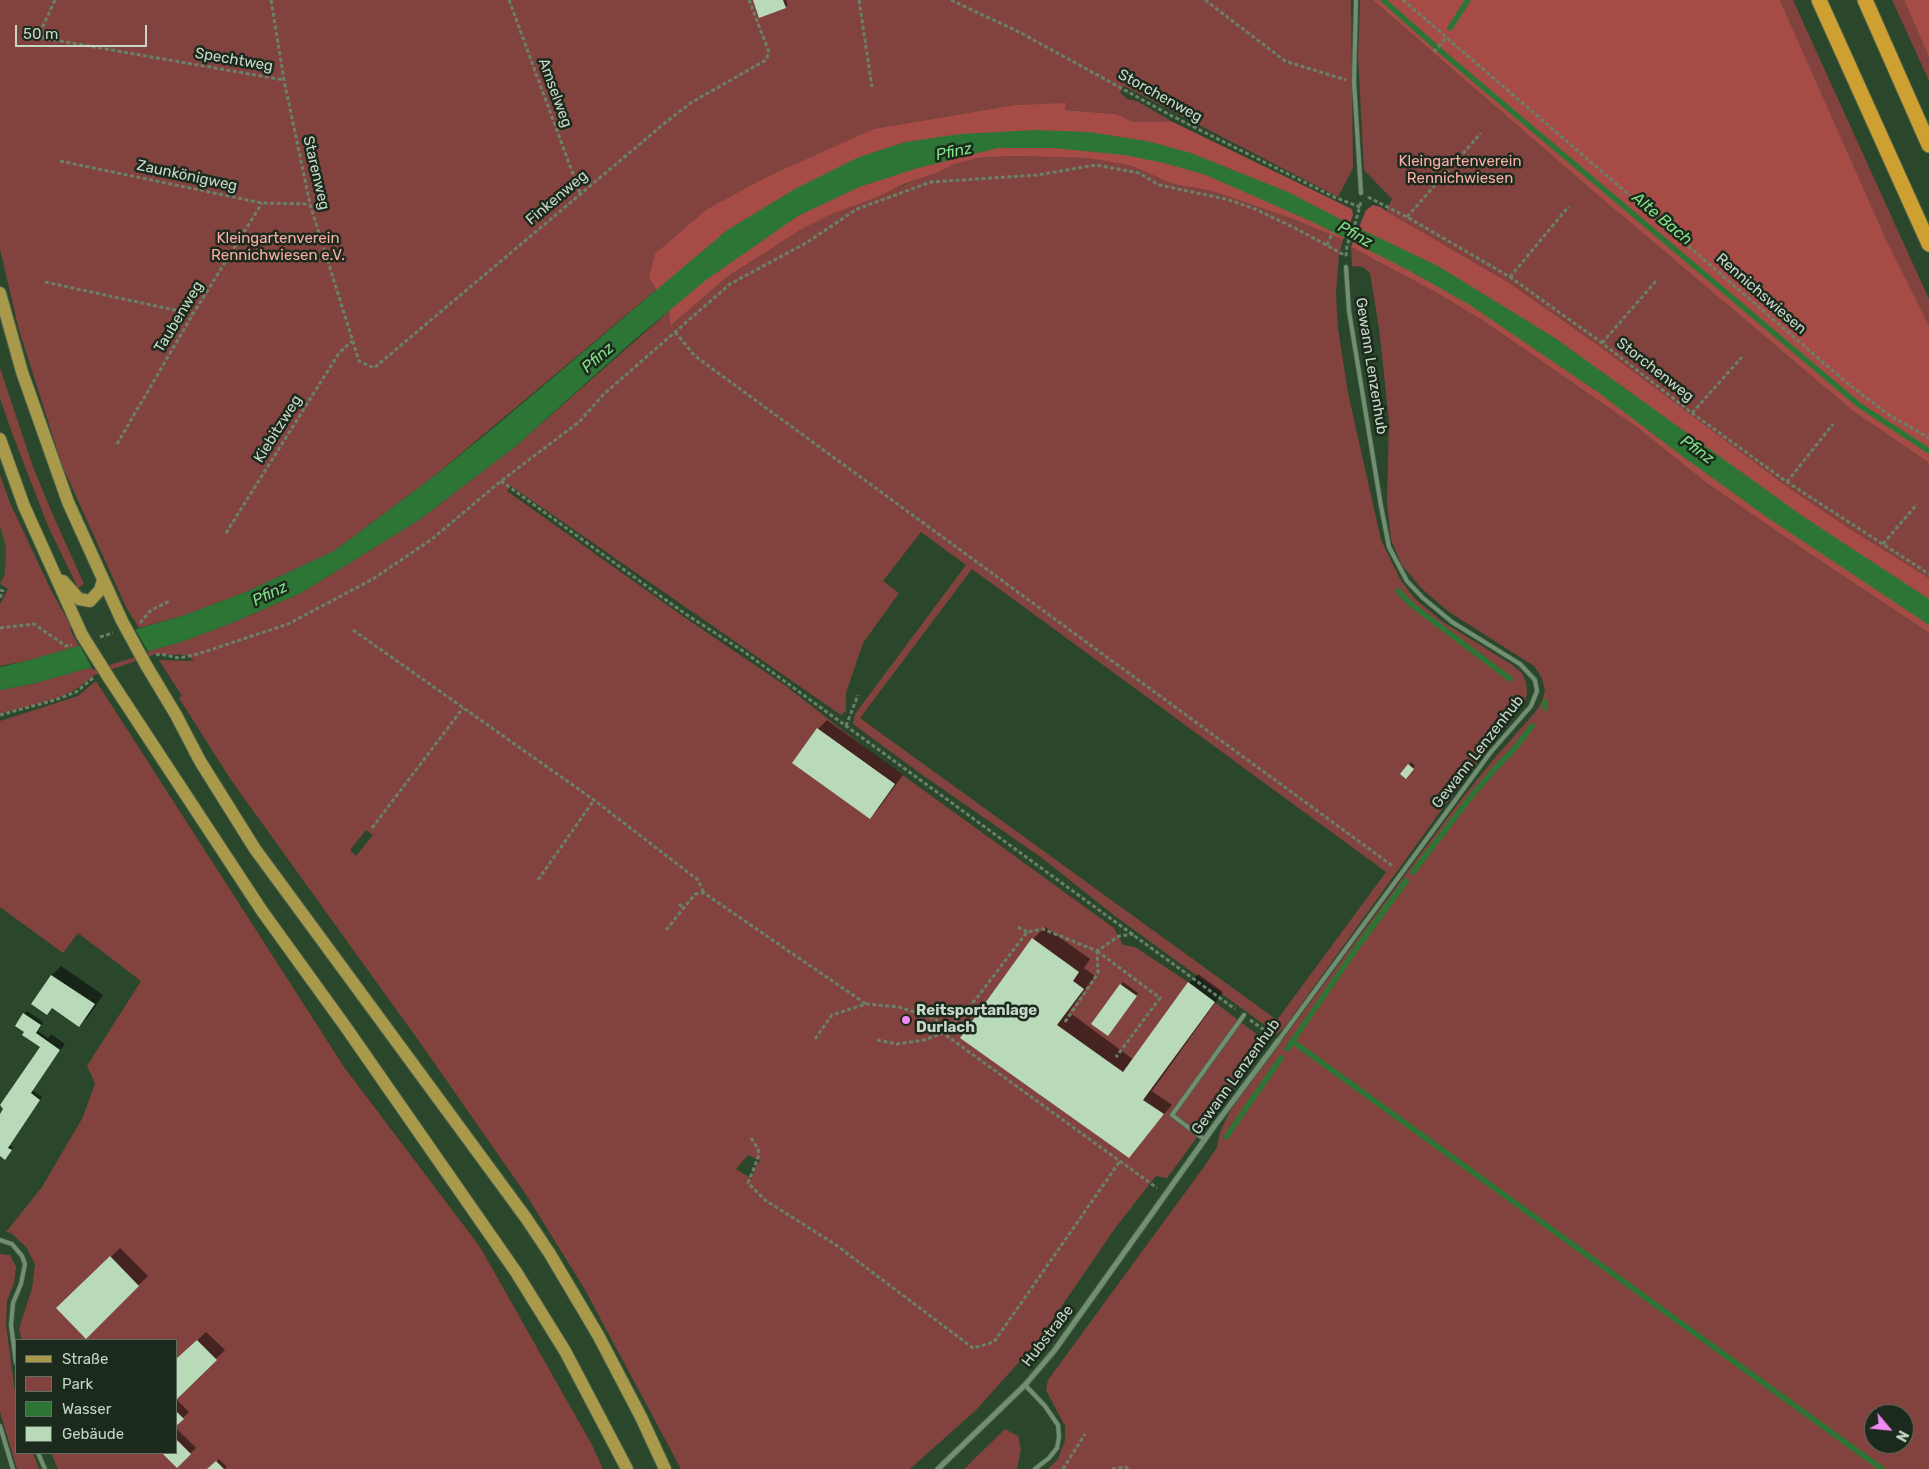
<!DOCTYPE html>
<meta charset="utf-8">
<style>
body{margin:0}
#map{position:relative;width:1929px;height:1469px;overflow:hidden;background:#2a462b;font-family:Rubik,sans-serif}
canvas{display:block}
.legend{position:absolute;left:15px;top:1339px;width:162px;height:115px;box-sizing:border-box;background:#1c291d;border:1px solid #606f61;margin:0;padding:6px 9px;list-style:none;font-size:15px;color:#c7d7c6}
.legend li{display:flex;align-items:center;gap:10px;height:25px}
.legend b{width:25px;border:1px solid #606f61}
.north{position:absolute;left:1864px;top:1404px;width:50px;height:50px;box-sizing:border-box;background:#1c291d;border:1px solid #606f61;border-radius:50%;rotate:118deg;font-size:14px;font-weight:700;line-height:20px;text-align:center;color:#c7d7c6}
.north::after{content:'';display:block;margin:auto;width:18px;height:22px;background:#f08bf6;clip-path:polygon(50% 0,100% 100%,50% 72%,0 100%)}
.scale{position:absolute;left:15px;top:25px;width:132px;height:22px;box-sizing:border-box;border:2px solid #c7d7c6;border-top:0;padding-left:6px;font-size:15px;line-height:18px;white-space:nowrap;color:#c7d7c6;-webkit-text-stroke:4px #1c291d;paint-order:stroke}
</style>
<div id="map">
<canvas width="1929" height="1469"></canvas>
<ul class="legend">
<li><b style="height:6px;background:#a9994b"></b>Straße</li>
<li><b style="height:14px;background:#82433e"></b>Park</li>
<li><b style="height:14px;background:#2d7534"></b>Wasser</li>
<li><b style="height:14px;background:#b8dab8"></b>Gebäude</li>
</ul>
<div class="north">N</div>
<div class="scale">50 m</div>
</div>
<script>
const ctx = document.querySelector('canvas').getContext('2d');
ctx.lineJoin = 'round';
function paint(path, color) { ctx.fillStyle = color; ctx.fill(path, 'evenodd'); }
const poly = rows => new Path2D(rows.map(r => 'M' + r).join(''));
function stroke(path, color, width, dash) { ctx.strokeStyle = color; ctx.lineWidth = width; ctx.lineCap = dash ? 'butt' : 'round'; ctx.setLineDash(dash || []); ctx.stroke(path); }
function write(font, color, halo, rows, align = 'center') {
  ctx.font = font + ' Rubik,sans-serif'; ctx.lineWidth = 5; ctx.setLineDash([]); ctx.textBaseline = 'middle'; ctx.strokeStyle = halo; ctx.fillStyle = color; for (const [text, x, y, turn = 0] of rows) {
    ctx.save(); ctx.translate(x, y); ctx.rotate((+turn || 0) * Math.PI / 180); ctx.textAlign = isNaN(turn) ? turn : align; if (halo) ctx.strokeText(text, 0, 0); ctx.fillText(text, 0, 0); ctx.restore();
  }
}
paint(poly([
 [0,526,6,547,5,574,0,585]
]), '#2c4e2d');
paint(poly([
 [0,0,1351,0,1353,168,1338,197,1124,86,1120,92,1127,99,1137,101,1173,122,1133,122,1116,114,1065,110,1065,104,1014,105,873,129,768,176,707,209,649,278,656,290,433,477,334,551,246,592,182,616,139,628,126,607,62,465,19,330,0,249],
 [1360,0,1373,0,1587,186,1853,411,1929,463,1929,578,1847,527,1785,485,1602,348,1508,282,1386,211,1392,199,1364,170,1358,56],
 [1780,0,1793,0,1929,299,1929,326,1885,237],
 [1892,0,1904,0,1929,57,1929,81],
 [1012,156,1087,158,1132,166,1173,184,1212,191,1293,219,1343,240,1339,255,1336,294,1338,328,1348,393,1381,540,1400,579,1414,598,1443,622,1511,664,1522,673,1526,682,1527,694,1524,703,1445,805,1284,1028,1277,1034,1115,916,1042,858,921,774,853,724,855,714,966,565,921,532,883,581,899,593,863,643,846,693,846,711,841,715,511,486,507,491,684,617,786,686,868,750,1114,928,1123,945,1135,947,1188,982,1267,1042,1167,1178,1156,1176,1116,1227,1037,1342,976,1410,910,1469,681,1469,584,1288,525,1193,426,1051,231,780,179,698,182,696,159,660,194,661,186,655,156,654,95,675,73,691,55,699,0,714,0,690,32,684,181,642,234,622,301,593,419,520,516,446,669,311,670,326,727,277,802,229,832,214,955,164,979,158],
 [972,569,1386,872,1277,1020,860,718],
 [366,830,373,835,356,856,350,850],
 [748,1155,760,1161,754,1169,752,1179,736,1169],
 [1351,247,1437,293,1485,322,1638,428,1708,484,1804,550,1929,633,1929,1469,1048,1469,1058,1459,1065,1440,1065,1426,1046,1390,1048,1380,1206,1164,1217,1147,1220,1132,1231,1109,1460,801,1493,760,1537,710,1542,701,1545,691,1542,678,1534,666,1449,612,1421,588,1402,565,1391,540,1387,503,1389,421,1379,328,1370,273,1363,267,1352,266],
 [1874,1414,1904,1414,1904,1444,1874,1444],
 [0,368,33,467,52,513,84,584,78,588,48,526,12,433,0,398],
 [0,475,10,503,51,590,72,628,70,629,79,646,26,661,0,666,0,604,8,589,0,584,5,574,6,547,0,526],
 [96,681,344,1067,480,1247,592,1445,603,1469,58,1469,51,1453,176,1453,176,1340,22,1340,19,1329,32,1288,35,1264,26,1247,11,1233,6,1232,42,1187,83,1117,95,1083,87,1066,141,981,78,933,63,953,0,907,0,721,78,696],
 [0,1254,10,1255,16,1267,14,1283,7,1301,6,1325,16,1400,16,1453,33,1453,39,1469,17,1469,0,1412],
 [1005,1429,1018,1436,1021,1449,1017,1469,964,1469]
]), '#82433e');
paint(poly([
 [1373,0,1780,0,1885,237,1929,326,1929,463,1853,411,1587,186],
 [1904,0,1929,0,1929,57],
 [1066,103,1065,110,1116,114,1133,122,1173,122,1352,209,1353,215,1350,224,1343,240,1293,219,1212,191,1173,184,1132,166,1087,158,1012,156,979,158,955,164,936,173,904,184,877,197,832,214,802,229,727,277,670,326,669,311,649,278,655,254,707,209,768,176,873,129,1014,105],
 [1373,205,1381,207,1386,211,1508,282,1602,348,1785,485,1847,527,1929,578,1929,633,1804,550,1708,484,1638,428,1485,322,1437,293,1351,247,1366,210]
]), '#a74b47');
paint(poly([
 [1036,130,1089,132,1147,141,1191,153,1288,192,1348,223,1438,266,1555,338,1804,517,1929,599,1929,625,1768,518,1682,456,1599,393,1470,305,1408,270,1317,224,1206,175,1164,163,1125,155,1053,148,998,148,918,168,859,187,798,216,706,280,634,340,516,446,419,520,301,593,234,622,181,642,32,684,0,690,0,667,26,661,182,616,246,592,334,551,433,477,497,425,726,231,793,190,859,157,905,142,960,134]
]), '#2d7534');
paint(poly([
 [134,627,149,653,93,670,79,644]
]), '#2a462b');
paint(poly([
 [754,0,786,0,788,5,785,7],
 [827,720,903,775,879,808,870,817,818,729],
 [1411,762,1415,766,1408,775,1409,765],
 [1045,927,1090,959,1084,968,1095,976,1069,1012,1134,1060,1189,983,1198,974,1223,992,1152,1091,1172,1105,1129,1156,962,1038,1033,939],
 [61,966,103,995,88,1017,79,1026,52,1007,33,1004,52,975],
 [1123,982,1138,993,1110,1032,1092,1024],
 [27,1011,43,1022,38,1031,48,1038,51,1034,65,1044,32,1090,42,1097,9,1145,13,1147,8,1156,0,1155,0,1116,41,1047,26,1031,24,1014],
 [120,1248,148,1276,86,1337,58,1308],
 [206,1332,225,1350,176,1398,176,1361],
 [177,1400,189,1412,176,1424,176,1401],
 [176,1428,196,1448,177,1466,163,1453,176,1453],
 [219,1459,227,1467,224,1469,209,1469]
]), '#0007');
stroke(poly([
 [1383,0,1444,54,1859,405,1929,451],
 [1450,28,1468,0],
 [1398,591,1412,605,1510,679],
 [1545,702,1545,708],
 [1413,872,1469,799,1493,771,1515,748,1532,726],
 [1292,1041,1882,1469],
 [1287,1049,1358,946,1406,881],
 [1226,1137,1281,1058]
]), '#2d7534', 5.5);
paint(poly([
 [753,0,783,0,786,8,759,18],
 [817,728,895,784,870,819,792,763],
 [1408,764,1414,769,1406,779,1400,774],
 [1032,938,1079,972,1073,981,1084,989,1057,1025,1123,1072,1188,982,1215,1002,1143,1100,1164,1114,1129,1158,960,1038],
 [51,975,95,1004,79,1027,52,1008,47,1015,31,1004],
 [1120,984,1137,996,1108,1036,1091,1024],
 [23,1013,41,1025,36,1033,60,1050,31,1093,40,1100,8,1148,12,1150,5,1160,0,1156,0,1114,3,1109,0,1105,40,1047,22,1035,24,1032,15,1026],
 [110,1256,139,1286,86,1339,56,1308],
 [197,1340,217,1360,176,1400,176,1359],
 [176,1411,184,1419,176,1426],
 [176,1439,191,1454,177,1468,162,1453,176,1453],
 [216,1461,224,1469,207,1469]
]), '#b8dab8');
const service = poly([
 [1356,0,1354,82,1361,193],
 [1278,1041,1490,753,1531,706,1537,691,1535,680,1520,664,1452,622,1423,598,1407,581,1389,547,1381,506,1349,311,1346,267],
 [1205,1140,1172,1115,1244,1015],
 [0,1240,12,1244,22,1256,25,1264,21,1284,13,1303,11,1325,16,1363],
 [1025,1385,1045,1406,1058,1425,1059,1437,1057,1448,1049,1458,1035,1469],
 [0,1426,13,1469],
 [38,1453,45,1469]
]);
const minor = poly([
 [938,1469,1025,1385,1054,1351,1215,1125,1278,1041]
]);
const primary = poly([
 [0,293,22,372,68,502,122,621],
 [0,439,24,506,82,635],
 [63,581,79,599,90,601,100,590,103,580],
 [146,665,176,715,200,761,255,849,526,1218,550,1254,598,1335,641,1417,665,1469],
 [109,678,262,911,345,1026,516,1272,565,1351,627,1469]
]);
const motorway = poly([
 [1819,0,1929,244],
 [1865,0,1929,145]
]);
stroke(service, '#485f49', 5.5);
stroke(minor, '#485f49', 7);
stroke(primary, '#485f49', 14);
stroke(motorway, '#485f49', 17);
stroke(poly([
 [55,0,41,30,43,38,284,80],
 [271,0,284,80,310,204,359,361,374,368,666,122,692,102,766,60,769,52,749,0],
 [509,0,580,193],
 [859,0,872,87],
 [951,0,1021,33,1170,115,1334,197,1360,207],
 [1205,0,1285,61,1346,80],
 [1403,0,1847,383,1889,415,1929,438],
 [1434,52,1446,38],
 [60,161,262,203,310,204],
 [1368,197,1407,217,1510,277,1602,343,1692,413,1787,482,1929,574],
 [1407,217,1481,133],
 [1327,245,1333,232],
 [1346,256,1347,245,1355,224,1361,202],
 [1510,277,1569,206],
 [45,282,193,314],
 [675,332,695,356,1394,867],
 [1602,343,1656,281],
 [1692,413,1742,357],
 [117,444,193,314,262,203],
 [501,481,684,613,743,651,1235,1009],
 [1787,482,1833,424],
 [226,533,339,353,352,341],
 [1883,544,1917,504],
 [0,590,3,591,0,598],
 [140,623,151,610,170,601],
 [0,628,34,624,66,646,72,645],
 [353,630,594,800,698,880,704,893],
 [100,637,113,633],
 [156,655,160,654,179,658,198,654,288,624,373,579,432,539,501,481,579,422,604,394,730,284,806,243,857,209,931,182,1037,175,1096,165,1139,173,1159,185,1226,199,1255,209,1295,228,1346,256],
 [0,715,55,700,76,692,93,678],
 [846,726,858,695],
 [372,828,463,708],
 [538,880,594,800],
 [679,904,684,908],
 [1018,927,1027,932],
 [666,930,695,894,704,893,866,1004],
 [1097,951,1160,998,1116,1057],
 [1250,1020,1270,1034],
 [1065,1022,1098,973,1097,952],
 [815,1039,832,1015,866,1004,899,1007,936,1019,943,1033,976,999,1027,932,1043,929,1097,951,1119,936,1134,934],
 [877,1040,897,1044,924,1040,943,1033,1157,1188],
 [751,1138,758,1149,759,1155,748,1183,765,1200,836,1245,973,1348,994,1342,1120,1161],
 [1063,1469,1085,1434],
 [1112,1469,1126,1467,1128,1469]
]), '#698069', 3, [4, 2.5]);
stroke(service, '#718f71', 4);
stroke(minor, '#718f71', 5);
stroke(primary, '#a9994b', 12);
stroke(motorway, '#cea032', 15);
const primaryBridge = poly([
 [122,621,146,665],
 [82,635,109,678]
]);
stroke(primaryBridge, '#485f49', 14, []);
stroke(primaryBridge, '#a9994b', 12);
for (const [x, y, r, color] of [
 [906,1020,5,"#f08bf6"]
]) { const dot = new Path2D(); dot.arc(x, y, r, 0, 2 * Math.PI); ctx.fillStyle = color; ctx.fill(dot); stroke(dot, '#1c291d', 2); }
write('15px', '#c7d7c6', '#1c291d', [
 ["Spechtweg",234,60,10],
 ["Amselweg",555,93,70],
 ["Storchenweg",1160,96,29],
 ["Starenweg",316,173,77],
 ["Zaunkönigweg",187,176,12],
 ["Finkenweg",557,198,-40],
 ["Rennichswiesen",1761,294,41],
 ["Taubenweg",179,317,-59],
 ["Gewann Lenzenhub",1371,366,81],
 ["Storchenweg",1655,370,38],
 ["Kiebitzweg",278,429,-58],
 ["Gewann Lenzenhub",1478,752,-52],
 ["Gewann Lenzenhub",1236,1077,-54],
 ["Hubstraße",1048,1336,-52]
]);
write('15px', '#faada6', '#1c291d', [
 ["Kleingartenverein",1460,162],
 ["Rennichwiesen",1460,179],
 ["Kleingartenverein",278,239],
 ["Rennichwiesen e.V.",278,256]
]);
write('bold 15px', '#c7d7c6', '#1c291d', [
 ["Reitsportanlage",916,1011],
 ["Durlach",916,1028]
], 'left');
write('italic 16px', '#82e086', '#1c291d', [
 ["Pfinz",954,152,-12],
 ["Alte Bach",1662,219,40],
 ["Pfinz",1355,235,29],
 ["Pfinz",598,358,-41],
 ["Pfinz",1697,450,36],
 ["Pfinz",270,594,-26]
]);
</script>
